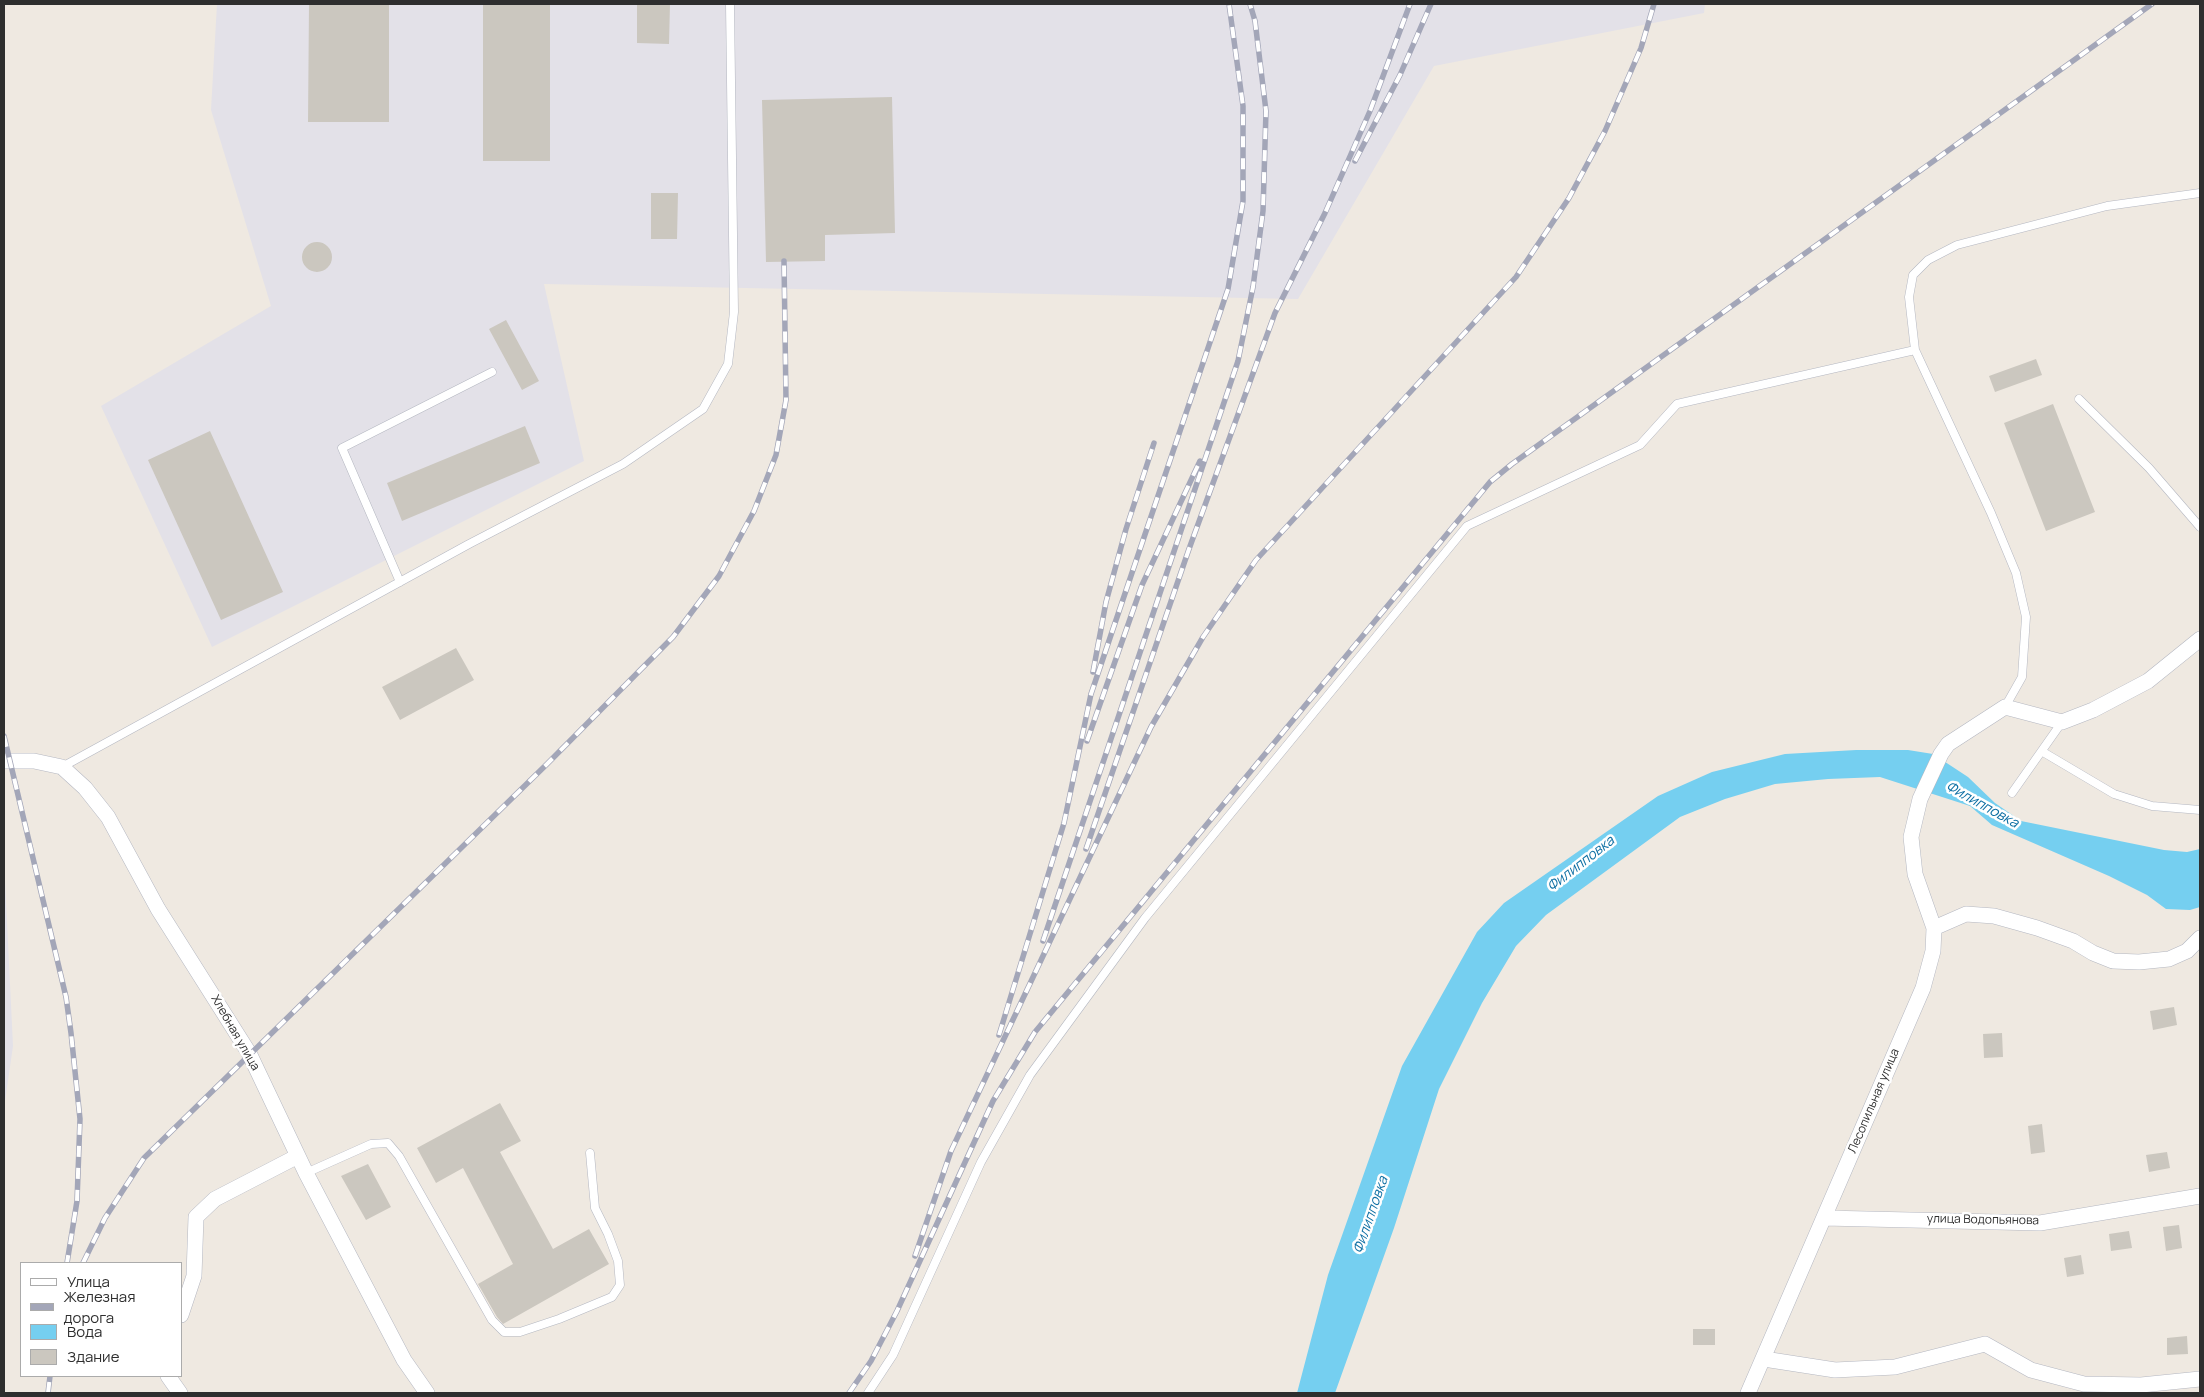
<!DOCTYPE html>
<meta charset="utf-8">
<style>
body{margin:0}
#map{position:relative;width:2204px;height:1397px;overflow:hidden;background:#efe9e1;font-family:Manrope,sans-serif}
canvas{display:block}
.frame{position:absolute;inset:0;border:5px solid #2e2e2e;pointer-events:none}
.legend{position:absolute;left:20px;top:1262px;width:162px;height:115px;box-sizing:border-box;background:#fff;border:1px solid #ababab;margin:0;padding:6px 9px;list-style:none;font-size:15px;color:#2e2e2e}
.legend li{display:flex;align-items:center;gap:10px;height:25px}
.legend b{width:25px;border:1px solid #ababab}
</style>
<div id="map">
<canvas width="2204" height="1397"></canvas>
<div class="frame"></div>
<ul class="legend">
<li><b style="height:6px;background:#fff"></b>Улица</li>
<li><b style="height:6px;background:#a3a6b8"></b>Железная дорога</li>
<li><b style="height:14px;background:#75cff0"></b>Вода</li>
<li><b style="height:14px;background:#cbc7bf"></b>Здание</li>
</ul>
</div>
<script>
const ctx = document.querySelector('canvas').getContext('2d');
ctx.lineJoin = 'round';
function paint(path, color) { ctx.fillStyle = color; ctx.fill(path, 'evenodd'); }
const poly = rows => new Path2D(rows.map(r => 'M' + r).join(''));
function stroke(path, color, width, dash) { ctx.strokeStyle = color; ctx.lineWidth = width; ctx.lineCap = dash ? 'butt' : 'round'; ctx.setLineDash(dash || []); ctx.stroke(path); }
function write(font, color, halo, rows, align = 'center') {
  ctx.font = font + ' Manrope,sans-serif'; ctx.lineWidth = 5; ctx.setLineDash([]); ctx.textBaseline = 'middle'; ctx.strokeStyle = halo; ctx.fillStyle = color; for (const [text, x, y, turn = 0] of rows) {
    ctx.save(); ctx.translate(x, y); ctx.rotate((+turn || 0) * Math.PI / 180); ctx.textAlign = isNaN(turn) ? turn : align; if (halo) ctx.strokeText(text, 0, 0); ctx.fillText(text, 0, 0); ctx.restore();
  }
}
paint(poly([
 [217,4,1705,4,1704,13,1434,66,1298,299,544,284,584,461,212,647,101,406,271,306,211,110],
 [4,860,13,1046,4,1108]
]), '#e3e1e8');
paint(poly([
 [1856,750,1908,750,1933,754,1968,777,1995,803,2021,821,2164,850,2187,852,2200,849,2200,907,2190,910,2166,909,2147,895,2109,876,1992,825,1970,806,1880,777,1828,779,1775,784,1725,799,1680,817,1546,915,1516,946,1482,1003,1439,1089,1394,1228,1335,1393,1297,1393,1328,1275,1402,1066,1477,932,1504,903,1658,796,1712,772,1785,754]
]), '#75cff0');
paint(poly([
 [309,4,389,4,389,122,308,122],
 [483,4,550,4,550,161,483,161],
 [637,4,670,4,669,44,637,43],
 [892,97,895,233,825,235,825,261,766,262,762,100],
 [651,193,678,193,677,239,651,239],
 '302 257a15 15 0 1 1 30 0a15 15 0 1 1-30 0Z',
 [506,320,539,381,522,390,489,329],
 [2036,359,2042,375,1995,392,1989,376],
 [2053,404,2095,512,2046,531,2004,423],
 [525,426,540,463,402,521,387,483],
 [210,431,283,592,221,620,148,460],
 [456,648,474,680,400,720,382,687],
 [2174,1007,2177,1025,2153,1030,2150,1011],
 [2002,1033,2003,1057,1984,1058,1983,1034],
 [500,1103,521,1141,500,1152,553,1249,589,1229,609,1264,503,1324,497,1317,478,1284,513,1264,463,1168,436,1183,417,1148],
 [2042,1124,2045,1152,2031,1154,2028,1126],
 [2167,1152,2170,1168,2149,1172,2146,1155],
 [368,1164,391,1207,366,1220,341,1176],
 [2179,1225,2182,1248,2166,1251,2163,1227],
 [2129,1231,2132,1248,2111,1251,2109,1234],
 [2081,1255,2084,1274,2067,1277,2064,1258],
 [1693,1329,1715,1329,1715,1345,1693,1345],
 [2187,1336,2188,1354,2167,1355,2167,1338]
]), '#cbc7bf');
const lane = poly([
 [2079,399,2149,468,2200,527],
 [400,582,342,448,492,372],
 [2005,707,2022,677,2026,617,2016,573,1991,513,1915,350,1909,297,1913,275,1928,260,1957,245,2107,206,2200,193],
 [2043,752,2114,794,2152,806,2200,810],
 [62,767,469,544,623,464,703,409,728,364,734,312,730,4],
 [2012,793,2062,722],
 [306,1173,371,1144,388,1143,399,1156,492,1320,504,1332,520,1332,559,1319,612,1297,620,1285,618,1261,608,1234,595,1208,590,1153],
 [868,1393,893,1355,981,1162,1030,1075,1145,918,1467,526,1640,445,1677,404,1915,350]
]);
const street = poly([
 [4,761,34,761,62,767,85,788,108,817,158,909,249,1053,306,1173,404,1360,427,1393],
 [1934,928,1966,914,1994,916,2037,928,2073,941,2093,953,2113,961,2139,962,2169,959,2187,951,2200,938],
 [1824,1218,2040,1223,2200,1196],
 [181,1315,194,1276,196,1217,215,1199,298,1156],
 [1764,1359,1835,1370,1895,1367,1985,1344,2031,1370,2084,1384,2141,1385,2200,1379],
 [168,1376,180,1393],
 [1748,1393,1923,988,1933,951,1934,928,1915,874,1911,837,1920,799,1941,754,1948,744,2005,707,2062,722,2093,710,2148,681,2200,639]
]);
stroke(lane, '#b4b7c1', 9);
stroke(street, '#b4b7c1', 16);
stroke(lane, '#fff', 8);
stroke(street, '#fff', 15);
const rail = poly([
 [1355,161,1400,75,1431,4],
 [1093,672,1106,602,1126,529,1154,443],
 [4,736,66,997,71,1033,80,1119,77,1201,67,1263],
 [1087,741,1142,585,1200,461],
 [1086,849,1189,549,1275,313,1325,213,1370,111,1410,4],
 [1043,941,1238,361,1253,287,1263,211,1266,111,1255,21,1250,4],
 [999,1035,1064,823,1091,694,1228,289,1243,201,1243,106,1229,4],
 [915,1256,951,1151,1151,727,1203,637,1256,560,1516,277,1569,198,1605,131,1641,48,1654,4],
 [83,1263,105,1218,144,1158,547,764,673,637,719,576,754,511,776,455,786,400,784,261],
 [48,1393,50,1376],
 [849,1393,871,1361,897,1311,993,1101,1035,1032,1490,482,1512,464,2152,4]
]);
stroke(rail, '#a3a6b8', 5.5);
stroke(rail, '#fff', 4, [11]);
write('12px', '#2e2e2e', '#fff', [
 ["Хлебная улица",235,1033,60],
 ["Лесопильная улица",1874,1101,-67],
 ["улица Водопьянова",1983,1220,1]
]);
write('italic 14px', '#0d6fa3', '#fff', [
 ["Филипповка",1982,805,29],
 ["Филипповка",1581,864,-38],
 ["Филипповка",1371,1215,-71]
]);
</script>
